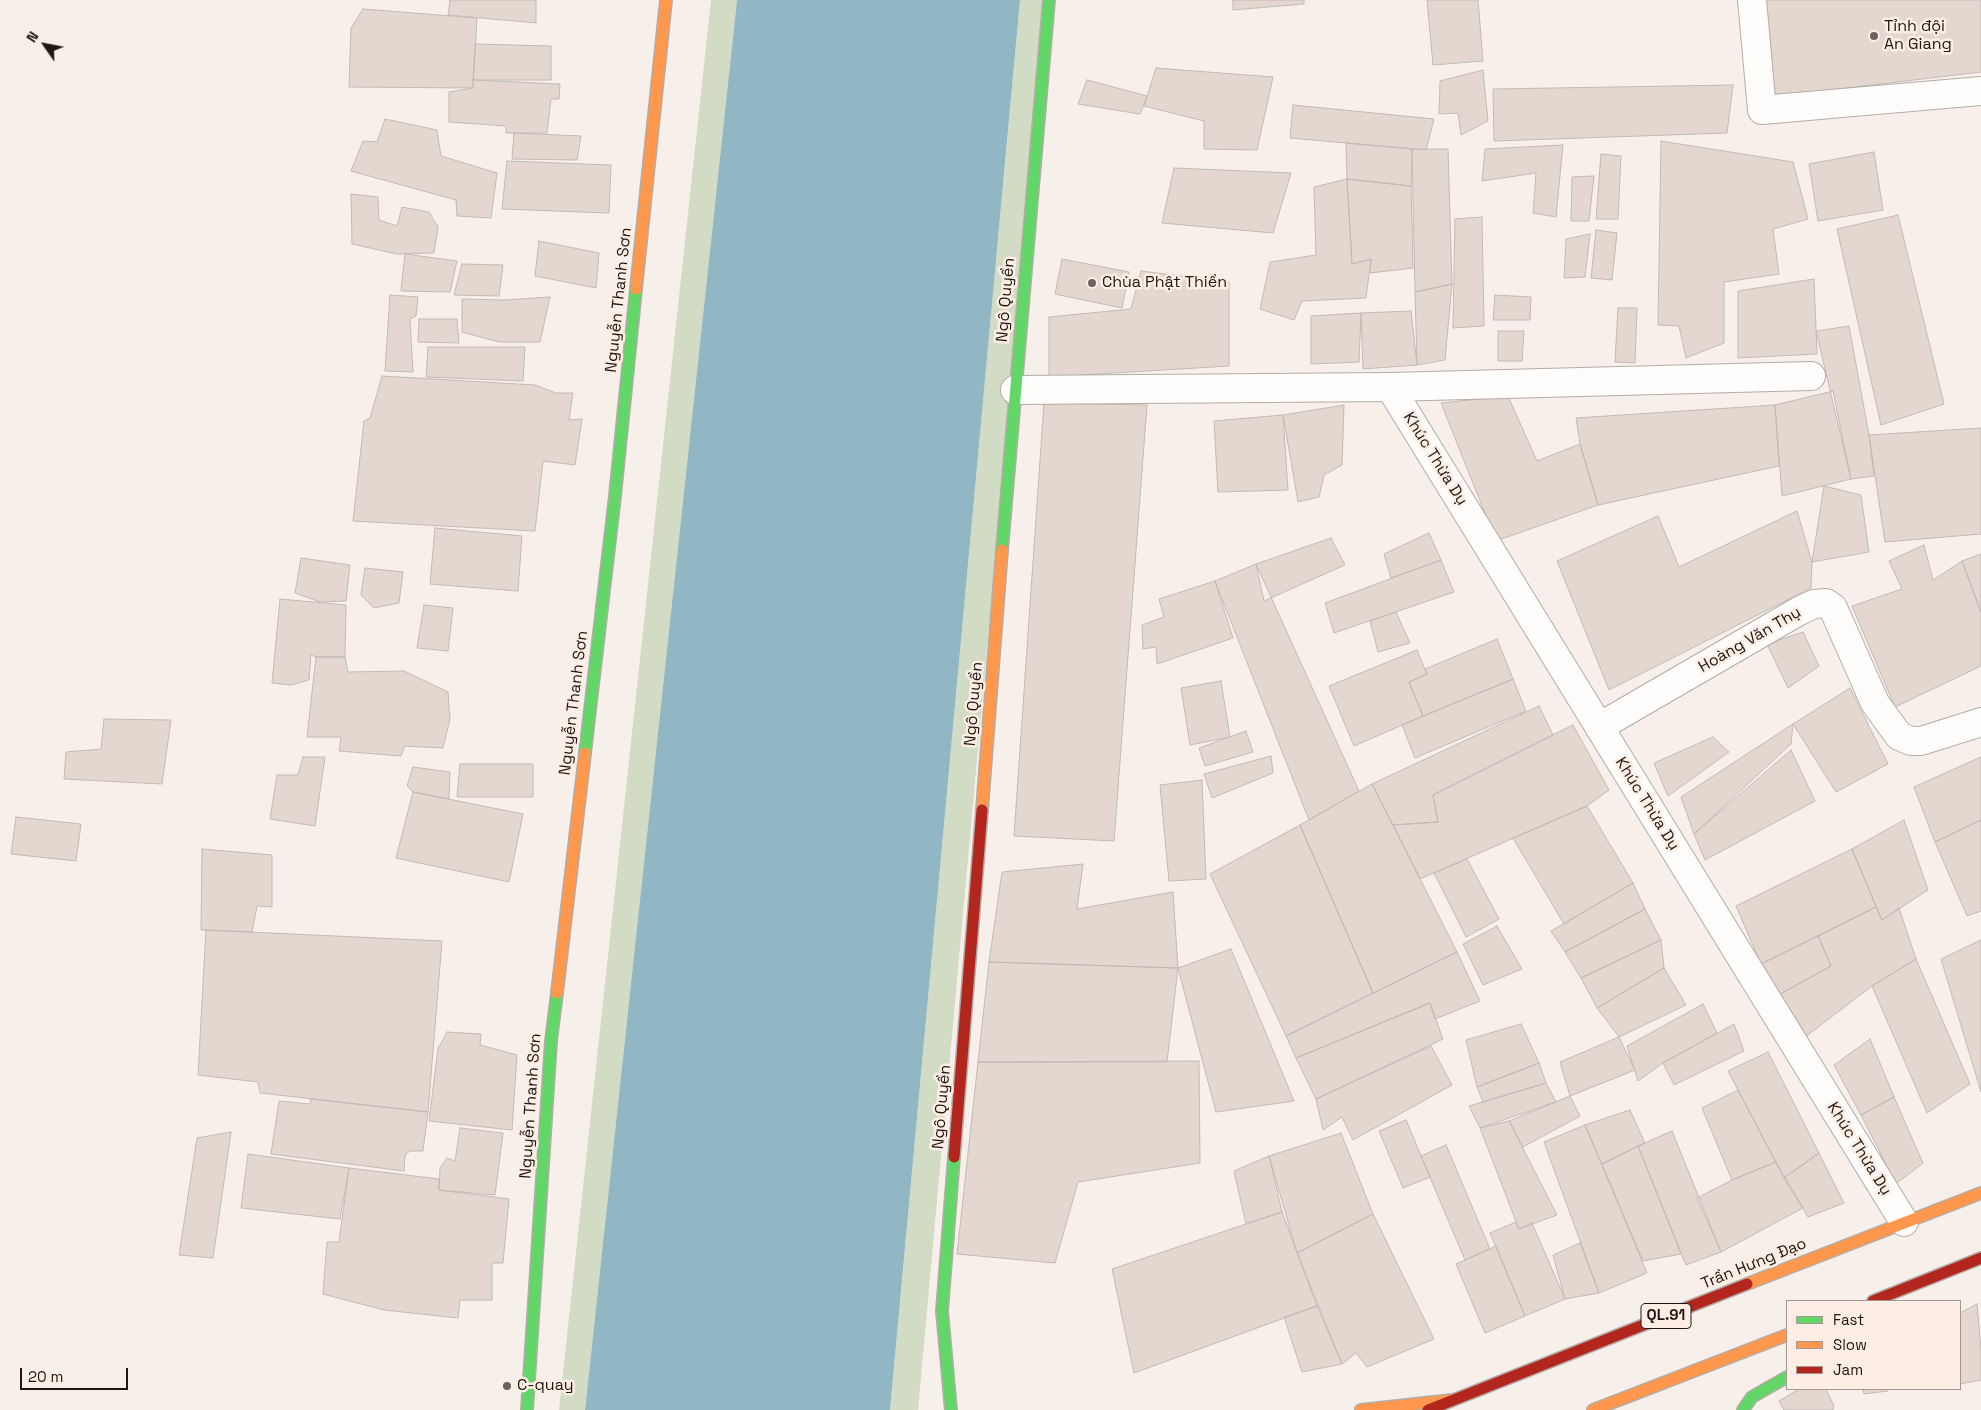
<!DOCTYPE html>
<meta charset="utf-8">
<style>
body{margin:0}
#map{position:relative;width:1981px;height:1410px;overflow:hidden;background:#f7efea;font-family:"Space Grotesk",sans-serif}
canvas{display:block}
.legend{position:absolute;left:1786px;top:1300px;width:175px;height:90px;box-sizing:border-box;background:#fceee5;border:1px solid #a49891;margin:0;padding:6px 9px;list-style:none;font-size:15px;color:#1f1712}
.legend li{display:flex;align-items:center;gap:10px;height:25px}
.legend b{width:25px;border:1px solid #a49891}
.north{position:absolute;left:20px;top:20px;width:50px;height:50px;-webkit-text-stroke:4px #fceee5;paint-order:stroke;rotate:303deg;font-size:14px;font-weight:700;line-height:20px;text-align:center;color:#1f1712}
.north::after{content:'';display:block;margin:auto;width:18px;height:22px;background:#1f1712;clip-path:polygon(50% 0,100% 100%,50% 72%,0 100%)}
.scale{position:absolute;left:20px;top:1368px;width:108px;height:22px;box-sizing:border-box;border:2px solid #1f1712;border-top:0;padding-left:6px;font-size:15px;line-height:18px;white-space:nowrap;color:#1f1712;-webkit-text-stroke:4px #fceee5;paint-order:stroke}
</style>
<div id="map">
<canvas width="1981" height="1410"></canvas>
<ul class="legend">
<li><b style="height:6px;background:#63d668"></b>Fast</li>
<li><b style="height:6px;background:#ff974d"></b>Slow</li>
<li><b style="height:6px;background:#b3261e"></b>Jam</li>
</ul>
<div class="north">N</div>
<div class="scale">20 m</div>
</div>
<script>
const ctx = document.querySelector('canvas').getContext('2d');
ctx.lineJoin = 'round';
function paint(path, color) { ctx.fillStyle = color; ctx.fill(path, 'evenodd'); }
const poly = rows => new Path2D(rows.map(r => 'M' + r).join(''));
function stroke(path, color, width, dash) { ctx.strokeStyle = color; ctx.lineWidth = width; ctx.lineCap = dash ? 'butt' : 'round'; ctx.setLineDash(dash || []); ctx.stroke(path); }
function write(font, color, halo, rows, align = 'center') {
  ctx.font = font + ' "Space Grotesk",sans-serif'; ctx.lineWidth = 5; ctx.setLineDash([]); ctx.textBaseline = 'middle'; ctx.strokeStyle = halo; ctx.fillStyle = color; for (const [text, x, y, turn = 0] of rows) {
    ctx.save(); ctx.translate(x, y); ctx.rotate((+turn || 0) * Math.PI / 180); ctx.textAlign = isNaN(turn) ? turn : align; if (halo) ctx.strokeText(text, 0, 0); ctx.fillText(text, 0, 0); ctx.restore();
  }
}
paint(poly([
 [711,0,737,0,585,1410,559,1410],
 [1020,0,1046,0,918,1410,890,1410]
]), '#d2dcc4');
paint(poly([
 [737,0,1020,0,890,1410,585,1410]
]), '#91b6c4');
const building = poly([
 [450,0,536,0,536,23,448,15,450,0],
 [1233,0,1304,0,1304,4,1233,10,1233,0],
 [1427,0,1478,0,1483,61,1433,65,1427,0],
 [1763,0,1981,0,1981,72,1771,97,1763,0],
 [363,9,477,18,473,88,349,87,351,28,363,9],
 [475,44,551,46,551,80,473,80,475,44],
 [1156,68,1273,77,1257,150,1204,149,1204,121,1144,106,1156,68],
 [1483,70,1488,121,1461,135,1458,113,1439,114,1440,81,1483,70],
 [473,80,560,84,559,99,551,99,547,133,506,133,506,126,449,122,449,92,473,88,473,80],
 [1087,80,1147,96,1140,114,1078,104,1087,80],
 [1733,85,1727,133,1494,141,1493,89,1733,85],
 [1293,105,1434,119,1426,150,1290,138,1293,105],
 [385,119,437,130,441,156,497,173,491,218,457,216,456,200,351,171,363,141,377,142,385,119],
 [514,133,581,136,577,160,512,159,514,133],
 [1661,141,1793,162,1808,219,1773,229,1779,274,1724,282,1724,343,1686,358,1679,326,1658,325,1661,141],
 [1346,143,1412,149,1411,186,1347,179,1346,143],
 [1563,145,1556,217,1533,213,1536,173,1482,181,1485,149,1563,145],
 [1412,149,1448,149,1452,284,1415,292,1412,149],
 [1874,152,1883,210,1818,221,1809,164,1874,152],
 [1601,154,1621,156,1618,219,1596,219,1601,154],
 [507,161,611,165,609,213,502,209,507,161],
 [1174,168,1291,173,1273,233,1162,223,1174,168],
 [1594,176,1589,221,1571,221,1572,177,1594,176],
 [1347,179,1352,264,1371,259,1366,298,1302,301,1294,320,1260,309,1270,262,1316,255,1314,187,1347,179],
 [1347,179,1411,186,1413,268,1370,273,1371,259,1352,264,1347,179],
 [351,194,378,197,379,220,397,226,402,207,429,212,438,227,434,253,397,254,352,244,351,194],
 [1898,215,1944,404,1881,425,1837,229,1898,215],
 [1482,217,1484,326,1453,328,1455,219,1482,217],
 [1596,230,1617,233,1612,280,1591,278,1596,230],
 [1590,234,1585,277,1564,278,1566,239,1590,234],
 [539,241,599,253,596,288,535,276,539,241],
 [405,254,457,261,450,292,401,291,405,254],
 [1062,259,1129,272,1122,308,1055,294,1062,259],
 [462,264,503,265,499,296,454,295,462,264],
 [1141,271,1229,282,1229,366,1049,377,1049,317,1131,309,1141,271],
 [1814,279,1817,354,1738,358,1738,291,1814,279],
 [1452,284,1445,360,1417,365,1415,292,1452,284],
 [390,295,418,297,416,316,410,319,413,372,385,371,390,295],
 [1495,295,1531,297,1530,320,1493,320,1495,295],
 [550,297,540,342,499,342,462,332,462,299,505,300,550,297],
 [1618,308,1637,308,1635,363,1615,362,1618,308],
 [1411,311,1417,365,1363,369,1361,313,1411,311],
 [1361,313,1359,362,1311,364,1311,316,1361,313],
 [419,319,457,319,459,343,418,342,419,319],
 [1849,326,1869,435,1874,476,1851,479,1816,331,1849,326],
 [1498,331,1524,331,1522,361,1498,361,1498,331],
 [428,347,525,347,523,381,426,377,428,347],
 [382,376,535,385,556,393,573,393,569,420,582,419,575,465,543,461,535,531,353,521,364,421,370,418,382,376],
 [1833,391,1851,479,1782,496,1775,405,1833,391],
 [1508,396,1537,461,1580,444,1598,505,1496,541,1441,403,1508,396],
 [1044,403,1147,405,1114,841,1014,836,1044,403],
 [1344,405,1342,465,1324,475,1319,497,1298,502,1283,415,1344,405],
 [1775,405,1779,466,1598,505,1580,444,1576,418,1775,405],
 [1283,415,1288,490,1218,492,1214,421,1283,415],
 [1981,428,1981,534,1885,542,1869,435,1981,428],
 [1824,486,1861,495,1869,552,1812,562,1824,486],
 [1797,511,1812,562,1811,588,1609,690,1557,561,1658,516,1679,567,1797,511],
 [435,528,522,536,518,591,430,584,435,528],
 [1429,533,1441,560,1391,578,1384,554,1429,533],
 [1331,538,1345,565,1264,601,1256,564,1331,538],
 [1924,545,1933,580,1962,561,1981,612,1981,666,1895,707,1852,606,1902,589,1889,561,1924,545],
 [1981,554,1981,612,1962,561,1981,554],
 [301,558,350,565,346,601,320,602,295,593,301,558],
 [1441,560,1454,592,1334,633,1325,603,1441,560],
 [1256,564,1359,791,1309,820,1215,581,1256,564],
 [365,568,403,572,399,603,374,608,361,595,365,568],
 [1215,581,1233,638,1157,664,1156,647,1143,649,1142,625,1164,617,1159,599,1215,581],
 [280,599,346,605,345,657,316,657,311,655,309,680,291,685,272,683,280,599],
 [424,605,453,608,448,651,417,648,424,605],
 [1396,612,1410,643,1378,652,1370,621,1396,612],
 [1803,632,1819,666,1788,688,1767,644,1803,632],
 [1497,639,1513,679,1423,716,1409,682,1427,674,1425,669,1497,639],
 [1417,650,1427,674,1409,682,1423,716,1354,746,1329,686,1417,650],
 [316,657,345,657,348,672,404,671,448,692,450,719,443,748,405,746,401,756,339,751,341,737,307,737,316,657],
 [1513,679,1526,711,1415,758,1402,725,1513,679],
 [1221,681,1230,737,1190,745,1181,688,1221,681],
 [1850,688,1888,764,1836,792,1793,724,1850,688],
 [1539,706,1553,735,1433,795,1438,822,1393,825,1372,784,1539,706],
 [104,719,171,720,162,784,64,779,66,752,101,749,104,719],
 [1793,724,1791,744,1694,834,1681,797,1793,724],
 [1573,725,1609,790,1587,806,1420,879,1393,825,1438,822,1433,795,1573,725],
 [1246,731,1253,752,1205,766,1199,748,1246,731],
 [1713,737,1729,752,1668,796,1654,763,1713,737],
 [1791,750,1815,801,1705,860,1694,834,1791,750],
 [1271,756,1273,773,1212,798,1204,774,1271,756],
 [303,757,325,757,315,826,270,819,277,775,298,775,303,757],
 [1981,757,1981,820,1935,842,1914,787,1981,757],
 [460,764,533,764,533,797,457,797,460,764],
 [413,767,450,772,449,799,413,792,407,786,413,767],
 [1202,780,1206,879,1169,881,1160,785,1202,780],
 [1372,784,1457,952,1373,993,1300,825,1372,784],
 [413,792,523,814,509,882,396,858,413,792],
 [1587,806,1633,883,1564,924,1513,838,1587,806],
 [16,817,81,824,76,861,11,854,16,817],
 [1904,820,1928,890,1882,920,1852,849,1904,820],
 [1981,820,1981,911,1967,916,1935,842,1981,820],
 [1300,825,1373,993,1286,1036,1210,874,1300,825],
 [202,849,272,855,272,907,257,906,252,932,201,930,202,849],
 [1852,849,1876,907,1761,964,1736,906,1852,849],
 [1467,859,1499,919,1466,937,1434,873,1467,859],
 [1083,864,1077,909,1173,892,1178,968,989,962,1002,872,1083,864],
 [1633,883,1645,909,1565,952,1551,931,1633,883],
 [1876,907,1882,920,1899,908,1916,959,1872,986,1796,1044,1771,999,1831,966,1818,936,1876,907],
 [1645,909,1661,940,1581,978,1565,952,1645,909],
 [1497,926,1522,969,1483,985,1463,944,1497,926],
 [206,930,442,941,428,1112,260,1093,258,1082,198,1075,206,930],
 [1818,936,1831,966,1771,999,1761,964,1818,936],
 [1661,940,1664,968,1597,1008,1581,978,1661,940],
 [1981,940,1981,1092,1941,959,1981,940],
 [1231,949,1294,1101,1216,1112,1178,968,1231,949],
 [1457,952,1480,1001,1435,1019,1430,1003,1296,1058,1286,1036,1457,952],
 [1916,959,1970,1084,1927,1113,1872,986,1916,959],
 [989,962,1178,968,1167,1062,978,1062,989,962],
 [1664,968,1686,1005,1619,1037,1597,1008,1664,968],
 [1430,1003,1443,1039,1316,1099,1296,1058,1430,1003],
 [1703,1004,1717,1033,1663,1063,1638,1081,1627,1046,1703,1004],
 [1521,1024,1539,1063,1477,1087,1466,1040,1521,1024],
 [1734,1024,1744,1051,1674,1085,1663,1063,1734,1024],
 [447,1032,481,1034,480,1045,517,1055,512,1130,429,1121,438,1049,447,1032],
 [1619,1037,1635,1070,1570,1096,1560,1062,1619,1037],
 [1870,1039,1894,1097,1861,1115,1834,1065,1870,1039],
 [1431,1046,1452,1085,1353,1140,1342,1117,1323,1130,1316,1099,1431,1046],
 [1768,1052,1819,1153,1784,1178,1728,1071,1768,1052],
 [1199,1061,1200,1163,1078,1182,1055,1263,957,1254,978,1062,1199,1061],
 [1539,1063,1546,1083,1483,1102,1477,1087,1539,1063],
 [1546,1083,1556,1102,1480,1128,1469,1106,1546,1083],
 [1738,1090,1776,1162,1732,1180,1702,1108,1738,1090],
 [1570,1096,1580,1116,1523,1147,1509,1121,1570,1096],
 [1894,1097,1923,1163,1896,1184,1861,1115,1894,1097],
 [311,1099,428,1112,423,1151,410,1151,405,1155,404,1171,271,1154,279,1101,310,1104,311,1099],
 [1630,1110,1645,1143,1602,1164,1585,1125,1630,1110],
 [1406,1120,1430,1177,1403,1188,1379,1131,1406,1120],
 [1509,1121,1557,1215,1519,1229,1480,1128,1509,1121],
 [1585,1125,1647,1273,1599,1293,1544,1142,1585,1125],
 [460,1128,503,1133,495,1195,439,1190,440,1168,447,1158,455,1161,460,1128],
 [1672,1131,1721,1252,1686,1265,1638,1146,1672,1131],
 [231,1132,213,1258,179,1255,197,1138,231,1132],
 [1341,1133,1373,1214,1297,1253,1269,1156,1341,1133],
 [1446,1145,1490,1249,1465,1260,1421,1156,1446,1145],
 [1638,1146,1681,1254,1643,1261,1602,1164,1638,1146],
 [1819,1153,1844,1203,1808,1217,1784,1178,1819,1153],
 [248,1154,349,1168,340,1219,241,1208,248,1154],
 [1269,1156,1282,1212,1246,1224,1234,1171,1269,1156],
 [1776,1162,1803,1208,1721,1252,1697,1198,1732,1180,1776,1162],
 [349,1168,439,1179,439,1190,509,1199,503,1263,492,1263,492,1300,460,1300,458,1318,384,1310,323,1294,327,1242,339,1242,349,1168],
 [1282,1212,1317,1306,1134,1373,1112,1269,1282,1212],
 [1373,1214,1434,1339,1367,1367,1356,1353,1342,1364,1297,1253,1373,1214],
 [1516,1222,1519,1229,1532,1223,1565,1299,1525,1316,1490,1233,1516,1222],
 [1580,1243,1599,1293,1565,1299,1553,1255,1580,1243],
 [1496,1246,1525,1316,1485,1333,1456,1264,1496,1246],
 [1977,1304,1981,1349,1981,1380,1960,1384,1960,1313,1977,1304],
 [1317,1306,1342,1364,1302,1372,1284,1317,1317,1306],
 [1799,1389,1826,1389,1834,1406,1833,1410,1784,1410,1779,1401,1799,1389],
 [1863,1389,1887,1389,1888,1391,1864,1394,1863,1389]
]);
paint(building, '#e4d7cf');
stroke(building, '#c2bab5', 1);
const street = poly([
 [1752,0,1762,110,1981,91],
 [1390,387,1904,1222],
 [1015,390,1390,387,1811,376],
 [1599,727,1799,611,1814,604,1826,603,1833,608,1875,703,1899,736,1911,741,1921,741,1981,722]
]);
const fast = poly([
 [1002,550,1049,0],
 [585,753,615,496,636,289],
 [527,1410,551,1041,557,993],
 [951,1410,942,1311,954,1157],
 [1743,1410,1752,1397,1787,1377]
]);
const slow = poly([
 [636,289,666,0],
 [982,810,1002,550],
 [557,993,585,753],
 [1747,1284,1981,1193],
 [1361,1410,1452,1400],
 [1593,1410,1787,1335]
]);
const jam = poly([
 [954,1157,982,810],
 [1873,1301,1981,1258],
 [1428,1410,1747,1284]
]);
stroke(street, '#b3aca7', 30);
stroke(fast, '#b3aca7', 14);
stroke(slow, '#b3aca7', 14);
stroke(jam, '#b3aca7', 14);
stroke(street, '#fefdfc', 28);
stroke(fast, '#63d668', 11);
stroke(slow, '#ff974d', 11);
stroke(jam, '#b3261e', 11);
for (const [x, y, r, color] of [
 [1874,36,5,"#6b635e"],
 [1092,283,5,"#6b635e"],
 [507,1386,5,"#6b635e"]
]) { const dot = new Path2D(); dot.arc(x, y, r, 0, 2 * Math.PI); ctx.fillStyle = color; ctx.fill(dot); stroke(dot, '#fceee5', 2); }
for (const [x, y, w] of [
 [1666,1316,50]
]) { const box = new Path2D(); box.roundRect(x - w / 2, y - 12.5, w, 25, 4); ctx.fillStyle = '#fceee5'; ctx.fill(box); stroke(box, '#1f1712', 1); }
write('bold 15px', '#1f1712', null, [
 ["QL.91",1666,1316]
]);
write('16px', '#1f1712', '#fceee5', [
 ["Tỉnh đội",1884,27],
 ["An Giang",1884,45],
 ["Chùa Phật Thiền",1102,283],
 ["C-quay",517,1386]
], 'left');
write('16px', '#1f1712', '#fceee5', [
 ["Nguyễn Thanh Sơn",619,300,-84],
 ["Ngô Quyền",1006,300,-85],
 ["Khúc Thừa Dụ",1435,459,58],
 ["Hoàng Văn Thụ",1750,640,-30],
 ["Nguyễn Thanh Sơn",574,703,-83],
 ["Ngô Quyền",974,704,-85],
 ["Khúc Thừa Dụ",1647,804,58],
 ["Nguyễn Thanh Sơn",531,1106,-86],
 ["Ngô Quyền",942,1107,-85],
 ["Khúc Thừa Dụ",1859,1149,58],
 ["Trần Hưng Đạo",1754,1264,-22]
]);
</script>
